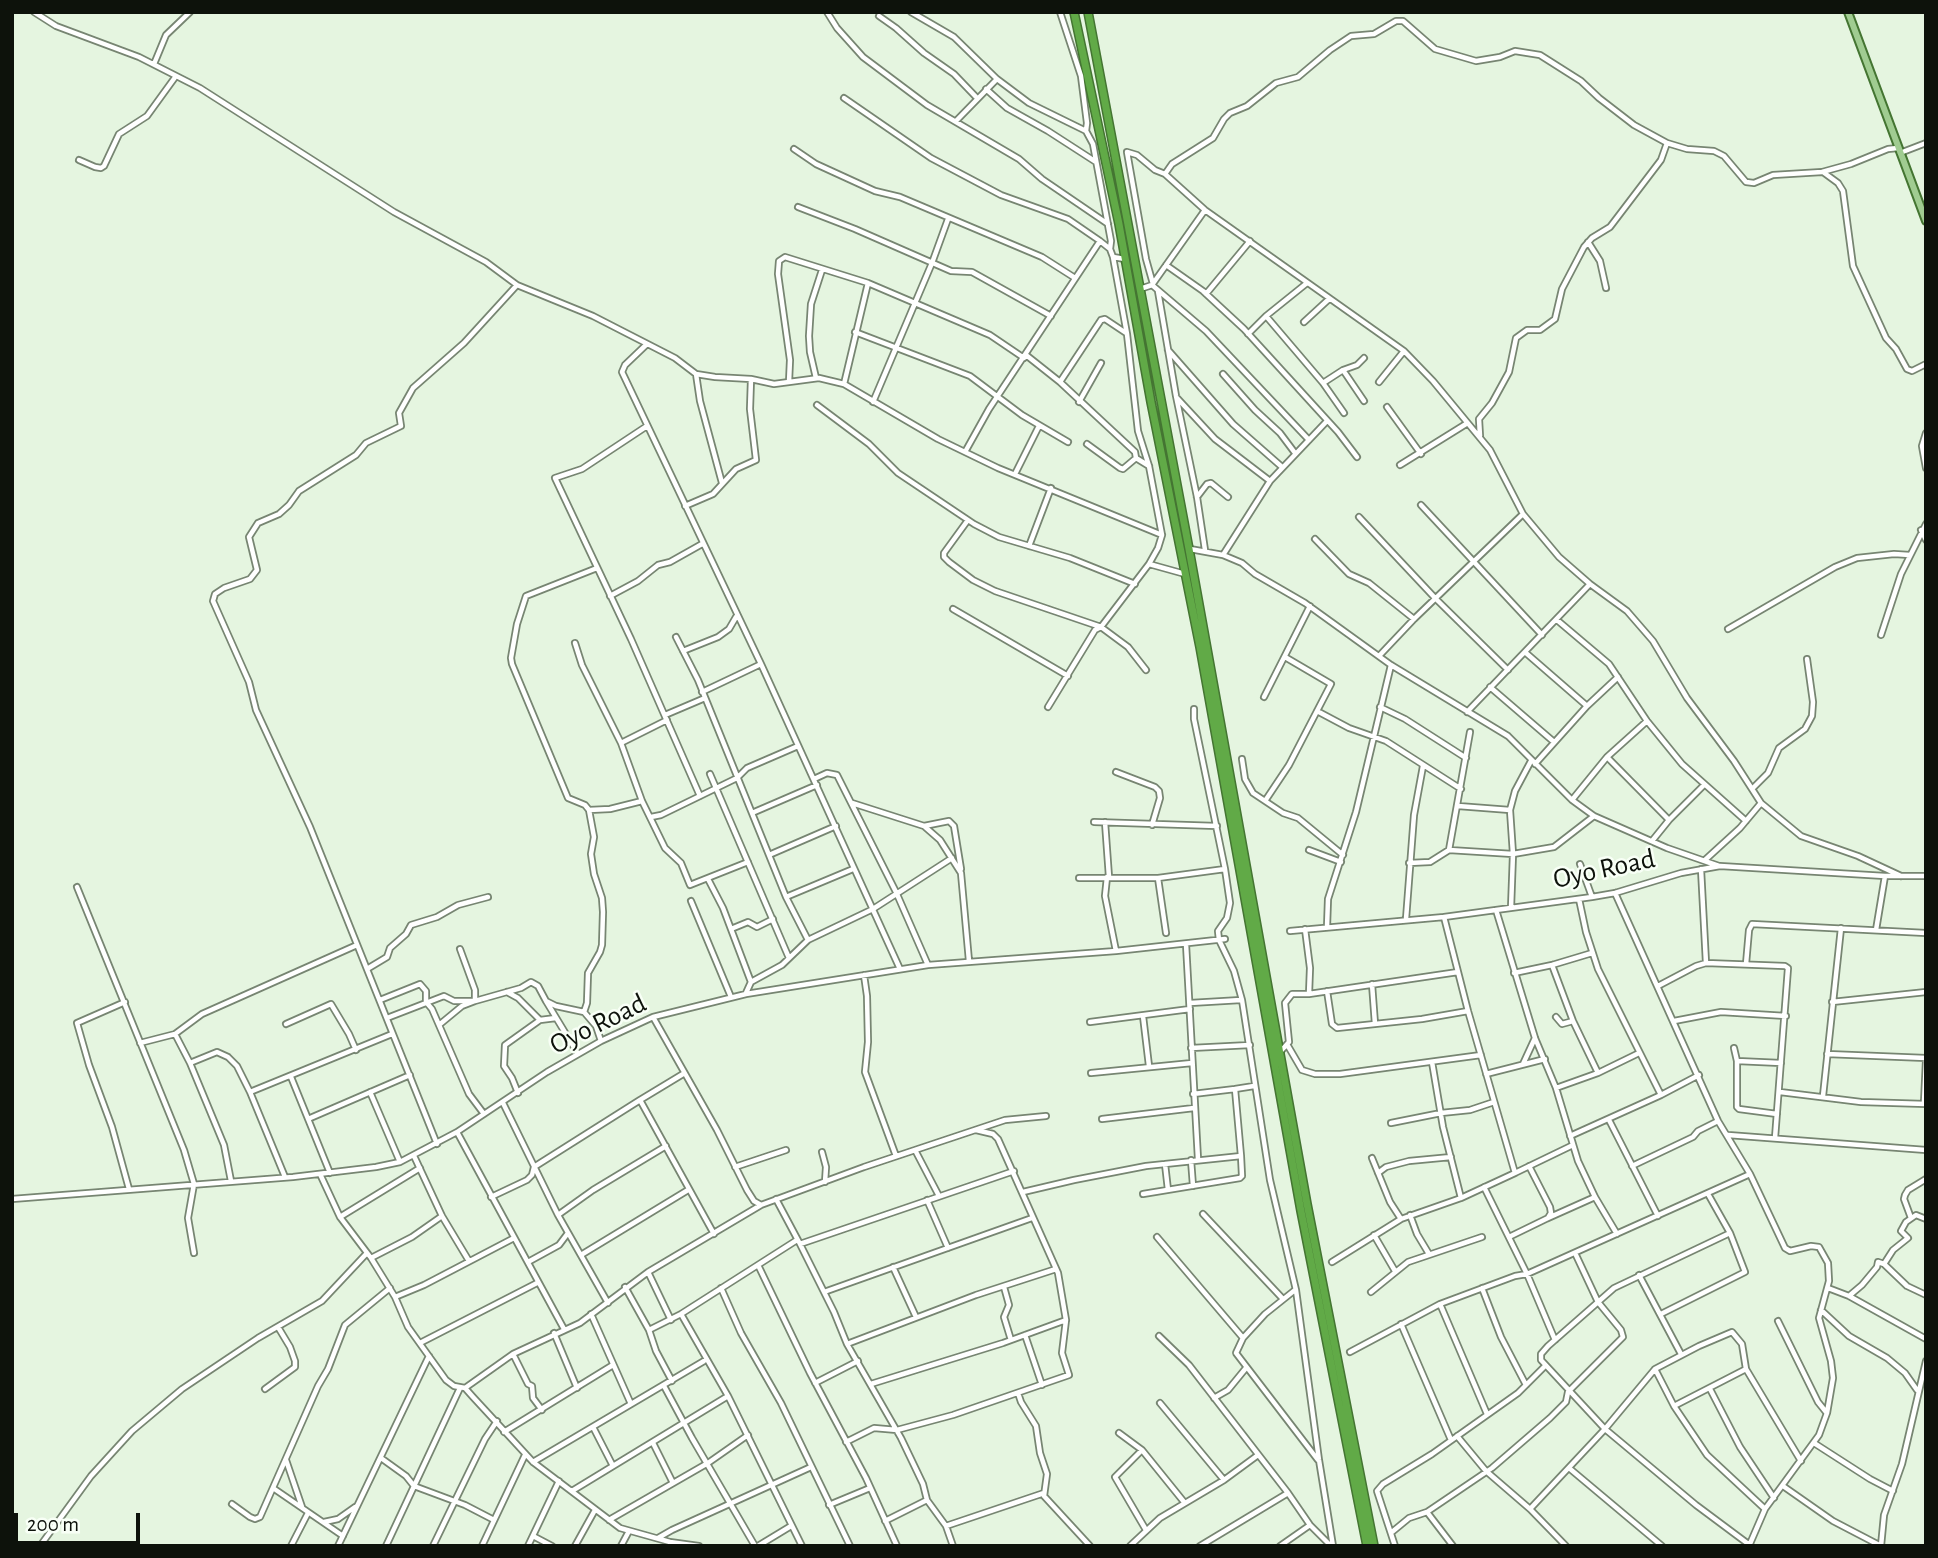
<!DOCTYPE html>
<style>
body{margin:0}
#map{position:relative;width:1938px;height:1558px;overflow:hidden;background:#e5f5e0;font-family:"Alegreya Sans",sans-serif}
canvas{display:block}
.frame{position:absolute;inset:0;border:14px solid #0d120b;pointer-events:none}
.scale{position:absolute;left:14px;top:1513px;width:126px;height:32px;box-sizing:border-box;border:4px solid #0d120b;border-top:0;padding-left:9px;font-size:21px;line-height:24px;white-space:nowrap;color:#0d120b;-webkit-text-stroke:5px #f8fff6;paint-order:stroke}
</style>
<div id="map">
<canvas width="1938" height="1558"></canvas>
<div class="frame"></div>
<div class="scale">200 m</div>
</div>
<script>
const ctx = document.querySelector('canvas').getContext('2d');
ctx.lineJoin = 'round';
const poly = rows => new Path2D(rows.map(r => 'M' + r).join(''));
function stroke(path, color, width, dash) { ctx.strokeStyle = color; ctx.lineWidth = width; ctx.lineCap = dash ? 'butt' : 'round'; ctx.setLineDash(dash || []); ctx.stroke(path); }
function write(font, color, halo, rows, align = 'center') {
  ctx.font = font + ' "Alegreya Sans",sans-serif'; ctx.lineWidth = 5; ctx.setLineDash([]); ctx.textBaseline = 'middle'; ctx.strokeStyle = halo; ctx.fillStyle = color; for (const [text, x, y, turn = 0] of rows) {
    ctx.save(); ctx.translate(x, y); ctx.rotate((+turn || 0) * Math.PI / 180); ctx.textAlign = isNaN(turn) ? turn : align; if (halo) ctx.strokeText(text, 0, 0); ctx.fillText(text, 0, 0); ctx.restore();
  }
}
const minor = poly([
 [34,12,56,26,139,57,200,88,394,212,486,262,517,285,593,316,675,358,696,374,715,377,751,379,774,384,819,378,844,384,938,439,998,468,1162,535],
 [827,12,837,28,863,57,927,105,1019,159,1042,179,1108,224],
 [911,12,954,37,997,79,1029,103,1086,131,1093,144,1111,241,1110,249],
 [1060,12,1081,76,1087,123,1086,131],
 [879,16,896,28,924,53,954,74,977,98],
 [154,64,166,35,190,12],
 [986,89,1007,108,1048,131,1096,162],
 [844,98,931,158,1001,195,1068,219,1100,241,1110,249,1113,257],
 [956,121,997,79],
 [794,149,816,164,875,191,900,197,1042,257,1075,278],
 [1900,153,1926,143],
 [79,160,95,167,101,168,104,166,119,134,147,116,176,76],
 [1823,172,1838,183,1843,191,1853,266,1886,338,1896,349,1907,369,1912,371,1926,364],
 [1165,174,1172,164,1213,138,1224,119,1230,113,1247,106,1276,83,1298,77,1330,50,1351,36,1374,34,1396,21,1403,21,1435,49,1476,61,1500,57,1515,51,1540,55,1581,81,1599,98,1634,125,1667,143],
 [798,207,855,229,951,271,972,272,1051,316],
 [1588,242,1600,261,1606,288],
 [1166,265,1203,291,1244,329,1338,432,1357,457],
 [1153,284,1146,259,1127,152,1137,155,1155,170,1165,174,1205,210,1404,351,1433,381,1490,450,1523,514,1559,557,1590,584,1627,611,1653,641,1687,698,1734,761,1761,803,1801,836,1858,856,1901,876],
 [1152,285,1206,331,1309,440],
 [1140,289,1152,285,1205,210],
 [1158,291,1176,396,1197,497,1205,550],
 [1206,294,1250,241],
 [1266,316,1323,383,1344,413],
 [1304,322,1329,299],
 [855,332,970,376,1022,415,1068,442],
 [1248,334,1266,316,1307,283],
 [647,344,625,365,622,372,761,664,900,969],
 [1168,350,1233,424,1282,467],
 [1026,355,1060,382,1135,452,1136,458,1149,466],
 [1343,370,1364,401],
 [696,374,700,401,722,483],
 [1223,374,1255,410,1280,433,1295,453],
 [816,378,810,352,809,336,811,304,822,270],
 [789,382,790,360,778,274,779,261,785,257,868,283,990,335,1024,358],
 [1060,382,1101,320,1105,319,1126,333],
 [1379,382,1404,351],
 [1323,383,1343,370,1357,365,1364,358],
 [844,384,868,283],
 [1177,398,1215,439,1270,481],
 [873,402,932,263,948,219],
 [1079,402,1101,363],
 [817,405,869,444,898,473,974,524,999,537,1070,558,1135,584],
 [1387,407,1421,454],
 [647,426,582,469,555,478,631,639,700,796],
 [1926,433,1922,446,1926,468],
 [1480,436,1479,419,1492,403,1509,372,1516,338,1527,330,1540,330,1555,319,1562,289,1584,247,1592,238,1610,227,1661,160,1667,143,1687,149,1714,151,1724,156,1746,182,1754,183,1773,175,1822,172,1851,164,1888,149,1898,148],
 [1087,444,1120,468,1123,469,1136,458],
 [965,452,989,409,1100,241],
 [1400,465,1466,424],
 [1015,474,1039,426],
 [1197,497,1207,484,1211,483,1228,497],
 [1421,505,1542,635],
 [685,506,713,494,736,469,756,460,750,409,751,379],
 [1359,517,1435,598,1508,670],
 [968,520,944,553,944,557,949,562,973,580,995,591,1101,627,1128,647,1146,670],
 [1921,530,1926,540],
 [1315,539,1349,574,1369,583,1414,619],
 [1029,546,1051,488],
 [1190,549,1223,555,1242,563,1255,574,1305,603,1391,665,1508,736,1572,800,1594,816,1667,848,1719,866],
 [1223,555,1270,481,1327,421],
 [1149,564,1185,574],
 [597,568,526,596,517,624,511,658,512,664,568,798,585,805,589,810,594,837,591,854,594,874,602,898,603,912,602,945,600,952,588,973,587,1003,584,1012,596,1026,601,1041],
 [610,596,638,581,658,565,670,562,702,544],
 [953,609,1068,676],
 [1557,620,1609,664,1647,721,1682,764,1746,821],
 [1728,629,1835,567,1857,558,1894,554,1910,555],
 [1881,635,1901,574,1926,524],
 [676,637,698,680,786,897,808,940],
 [575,643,582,665,621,743,642,801,665,848,681,863,690,885,748,862],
 [683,651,718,637,729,629,736,617],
 [1526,653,1587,706],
 [1379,656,1414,619,1523,514],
 [1490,687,1554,742],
 [702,692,761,664],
 [1264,697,1310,606],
 [1048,707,1095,630,1101,627,1149,564,1158,548,1162,535,1149,466,1138,431,1127,334,1113,257,1125,259],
 [1380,707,1405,719,1466,758],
 [1194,709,1194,719,1225,869,1230,903,1227,918,1218,931,1219,940,1234,971,1242,1000,1270,1180,1296,1290,1319,1460,1333,1546],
 [1317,711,1349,728,1386,741,1461,789],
 [1467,712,1590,584],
 [665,715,705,698],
 [621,743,667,720],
 [1607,757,1669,820],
 [1242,759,1245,779,1253,793,1283,813,1298,818,1343,855],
 [1535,764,1587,706,1618,677],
 [1116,772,1155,787,1159,791,1160,798,1152,825],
 [710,774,789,958],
 [814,779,827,773,837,775,896,892,928,965],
 [1752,789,1768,773,1779,748,1805,729,1812,716,1813,702,1807,659],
 [1572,800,1607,757,1647,721],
 [1265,801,1289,765,1331,684,1285,657],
 [852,803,924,826,940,840,961,873,969,961],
 [1458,806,1510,810],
 [589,810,610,809,642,801],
 [752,813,817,785],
 [651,817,661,815,737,778,747,768,798,746],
 [1094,822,1217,826],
 [1105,822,1109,877],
 [924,826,949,821,954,826,961,869],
 [1652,841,1669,820,1704,785],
 [1309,850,1341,862],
 [1449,850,1470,732],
 [769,855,836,826],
 [1705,860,1740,828,1761,803],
 [1409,863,1430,862,1449,850,1513,854,1554,847,1594,816],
 [1580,864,1592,897],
 [1701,869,1706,963],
 [1107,877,1105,896,1116,951],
 [1079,878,1158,878,1225,869],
 [1158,878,1166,933],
 [708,879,723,908,751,982],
 [77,887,184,1150,194,1184,188,1218,194,1253],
 [1615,893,1718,1121,1750,1174,1785,1248,1790,1251,1811,1246,1819,1247,1828,1263,1829,1281,1819,1318,1831,1361,1833,1378,1827,1413,1819,1435,1765,1509,1749,1546],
 [786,897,853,869],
 [1579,899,1586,932,1598,969,1661,1095],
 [691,901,731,997],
 [1511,908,1513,854,1510,810,1515,791,1531,761],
 [1496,910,1535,1038,1556,1088,1578,1161,1595,1197,1617,1234],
 [1406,919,1414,815,1423,766],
 [1327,927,1328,899,1356,812,1391,665],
 [731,929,748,922,757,927,773,919],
 [1305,929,1310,968,1309,994],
 [1876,930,1885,876],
 [1290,931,1444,917,1592,897,1615,893,1681,873,1720,866,1885,876,1926,876],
 [1186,944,1198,1159],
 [1746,964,1749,930,1752,924,1926,933],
 [1552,965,1573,1021,1598,1073],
 [367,969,387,957,390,948,406,934,411,925,437,917,458,905,488,897],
 [1514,973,1552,965,1592,953],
 [864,975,867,996,868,1042,865,1072,896,1156],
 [1372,984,1375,1024],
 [1658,986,1696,966,1706,963,1785,966,1788,968,1775,1138],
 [1327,991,1332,1024,1337,1028,1422,1019,1468,1011],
 [507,992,518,998,540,1020],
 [746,993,751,982,782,965,808,940,873,909,952,858],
 [380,1000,420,984,426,991,426,1002,432,1009,469,1094,484,1114],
 [546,1001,578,1054],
 [125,1002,77,1023,89,1065,112,1127,129,1189],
 [1832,1002,1926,992],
 [1190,1003,1241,1000],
 [1143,1016,1149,1066],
 [653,1017,717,1130,747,1190,754,1201,761,1205,864,1167,1005,1120,1046,1116],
 [1556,1017,1562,1024,1573,1021],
 [387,1018,444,996,454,1001,475,1001,521,988,531,982,538,986,546,1001,556,1006,584,1012],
 [1674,1021,1721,1012,1786,1016],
 [1090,1022,1190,1009],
 [286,1024,331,1004,349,1034,356,1050],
 [439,1025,462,1006,475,1001,475,990,460,949],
 [175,1034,190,1063,224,1145,231,1181],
 [140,1043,175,1034,202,1014,357,945],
 [1288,1046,1302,1070,1315,1074,1340,1074,1481,1055],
 [1191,1048,1250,1045],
 [1734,1048,1737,1061,1737,1107,1739,1109,1777,1114],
 [1280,1052,1289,1042,1285,1003,1292,994,1309,994,1458,972],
 [1827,1054,1926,1058],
 [1737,1061,1781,1063],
 [1432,1062,1443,1127,1461,1198],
 [190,1063,217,1052,228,1057,237,1066,250,1092,285,1177],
 [1523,1064,1535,1038],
 [1091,1073,1192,1063],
 [683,1074,640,1100,714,1234],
 [1486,1074,1545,1059],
 [291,1077,330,1173],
 [1556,1088,1598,1073,1639,1053],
 [250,1092,392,1034],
 [370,1092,400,1162],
 [1780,1092,1861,1102,1926,1104],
 [518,1093,512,1078,504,1066,505,1045,540,1020,556,1018],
 [1193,1094,1235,1089],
 [1823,1096,1841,928],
 [1924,1102,1926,1060],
 [503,1103,558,1215,608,1303],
 [308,1119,410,1075],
 [1102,1119,1194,1108],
 [1609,1120,1658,1216],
 [1391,1123,1441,1113,1470,1110,1494,1102],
 [457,1132,564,1329],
 [1728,1135,1926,1150],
 [1570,1136,1661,1095,1699,1075],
 [437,1144,310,827,256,710,249,682,213,601,215,594,224,588,250,579,257,570,249,537,258,523,279,514,289,505,299,491,356,455,366,443,401,426,399,413,413,388,464,343,517,285],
 [915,1150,939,1196],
 [822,1152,826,1167,825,1182],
 [414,1156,442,1216,469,1261],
 [1372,1158,1390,1202,1401,1219],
 [1191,1160,1193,1186],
 [1165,1164,1168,1190],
 [1632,1166,1693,1137,1698,1131,1718,1121],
 [735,1167,786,1150],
 [1378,1173,1386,1167,1409,1161,1451,1157],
 [1515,1173,1573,1145],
 [320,1174,340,1217,371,1258,395,1297,408,1327,446,1380,454,1386,465,1388,473,1397,533,1462,620,1528,670,1542,699,1546],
 [1484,1187,1527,1274,1555,1340],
 [1023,1192,1074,1180,1146,1166,1241,1156],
 [1143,1194,1240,1178,1242,1176,1241,1156,1235,1089,1254,1086],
 [491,1197,527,1180,532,1175,534,1167,640,1100],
 [12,1199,293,1177,376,1167,400,1162,457,1132,547,1072,601,1041,653,1017,746,994,928,965,1116,951,1225,939],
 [776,1199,800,1244,1014,1171],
 [927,1200,948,1248],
 [1203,1214,1283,1299],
 [558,1215,593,1190,666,1146],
 [1410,1215,1417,1234,1429,1254],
 [340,1217,420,1168],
 [1548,1218,1595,1197],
 [1911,1218,1904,1199,1905,1195,1908,1190,1926,1179],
 [1730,1233,1614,1288,1548,1346,1541,1354,1541,1360,1605,1429,1696,1505,1751,1546],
 [1374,1235,1395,1271],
 [1157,1237,1243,1338],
 [1509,1237,1548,1218,1551,1213,1550,1207,1529,1166],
 [800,1244,834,1312,847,1344,901,1438,923,1484,927,1500,946,1526,953,1546],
 [581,1255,688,1190],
 [371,1258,412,1237,442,1216],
 [528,1262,559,1245,568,1233],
 [1332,1262,1401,1219,1461,1198,1515,1173,1468,1011,1444,917],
 [1884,1264,1893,1250,1908,1238,1901,1231,1906,1222,1916,1215,1926,1219],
 [758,1265,810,1373,866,1478,897,1546],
 [893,1267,916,1317],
 [648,1272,671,1320],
 [1639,1275,1681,1354],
 [625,1287,649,1330,656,1351,672,1381],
 [1004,1287,1009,1305,1004,1317,1011,1340],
 [721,1288,741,1333,781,1403,850,1546],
 [1482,1288,1501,1337,1526,1385],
 [1828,1288,1849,1296,1926,1339],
 [1295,1290,1265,1314,1243,1338,1236,1353,1318,1460],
 [824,1292,1032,1218],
 [1371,1292,1408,1262,1482,1237],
 [1849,1296,1862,1285,1877,1267,1878,1262,1884,1264,1907,1286,1926,1295],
 [395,1297,424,1285,514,1238],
 [1440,1304,1487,1414],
 [1821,1310,1849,1336,1887,1358,1905,1373,1917,1390],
 [591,1314,631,1404],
 [681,1314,728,1396,802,1546],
 [1661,1314,1745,1272,1730,1233,1708,1194],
 [1778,1321,1818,1402,1826,1412],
 [1401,1324,1451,1440],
 [649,1330,681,1314,797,1240],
 [554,1333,577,1388],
 [1025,1335,1042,1385],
 [1159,1336,1189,1365,1288,1493,1310,1525,1329,1544],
 [420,1343,537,1283],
 [847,1344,976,1295,1056,1269],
 [1350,1352,1440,1304,1515,1276,1527,1274,1750,1174],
 [513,1354,528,1384,532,1386,533,1398,542,1410],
 [1655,1369,1674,1406,1707,1455,1765,1509],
 [815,1383,858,1361],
 [871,1384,1003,1343,1066,1320],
 [664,1386,692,1438,755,1546],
 [465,1388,513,1354,580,1323,648,1272,761,1205],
 [265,1389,295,1367,295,1361,290,1347,278,1327],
 [1710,1389,1740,1447,1774,1498],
 [1018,1393,1021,1402,1036,1426,1040,1453,1047,1474,1044,1496,1090,1546],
 [1214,1398,1228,1390,1246,1368],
 [1160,1403,1224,1480],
 [1674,1406,1746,1369],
 [593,1427,613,1466],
 [504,1432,613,1365],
 [1119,1433,1142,1450,1184,1502],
 [1457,1436,1486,1471,1530,1509,1566,1546],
 [846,1442,874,1428,897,1430,953,1415,1069,1375,1062,1353,1066,1320,1058,1273,998,1139,993,1134,976,1130],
 [653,1443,673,1483],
 [1814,1443,1870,1479,1893,1491],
 [1142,1450,1115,1477,1146,1530],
 [381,1458,406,1476,414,1486,465,1505,494,1520],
 [286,1460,302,1507],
 [533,1462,704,1361],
 [1569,1468,1662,1546],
 [1783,1486,1833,1521,1881,1546],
 [273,1488,343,1536],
 [572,1491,728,1396],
 [232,1504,250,1517,255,1519,260,1517,318,1386,328,1369,345,1325,390,1288],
 [829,1505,870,1488],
 [1530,1509,1605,1429,1655,1369,1699,1346,1732,1332,1742,1344,1746,1369,1801,1461],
 [609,1520,708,1463,748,1435],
 [885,1521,927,1500],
 [324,1522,338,1519,355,1507],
 [946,1526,1044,1493],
 [1392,1532,1409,1518,1427,1512],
 [533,1536,552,1546],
 [658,1538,672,1530,811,1467],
 [40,1546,91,1476,132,1431,182,1389,258,1338,322,1301,367,1253],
 [291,1546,308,1513],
 [338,1546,429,1356],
 [386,1546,460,1388],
 [433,1546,485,1439,497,1421],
 [482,1546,525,1455],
 [528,1546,559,1481],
 [575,1546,595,1510],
 [621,1546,629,1531],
 [758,1546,791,1526],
 [1130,1546,1160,1518,1224,1480,1258,1455],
 [1200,1546,1288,1493],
 [1280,1546,1310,1525],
 [1395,1546,1377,1491,1383,1484,1432,1454,1518,1393,1545,1366],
 [1453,1546,1427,1512,1492,1468,1550,1418,1566,1402,1568,1392,1623,1337,1621,1330,1598,1302,1575,1253],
 [1881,1546,1884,1515,1902,1464,1926,1361]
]);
const major = poly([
 [1848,12,1926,221]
]);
const highway = poly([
 [1074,12,1119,224,1151,402,1200,647,1301,1211,1367,1546],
 [1088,12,1189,549,1307,1204,1374,1546]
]);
stroke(minor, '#778572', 8);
stroke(major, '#447532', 10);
stroke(highway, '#447532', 10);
stroke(minor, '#fff', 4.5);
stroke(major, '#a0cc91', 6);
stroke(highway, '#61aa47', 7);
write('28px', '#0d120b', '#f8fff6', [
 ["Oyo Road",1604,869,-12],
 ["Oyo Road",598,1024,-26]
]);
</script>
